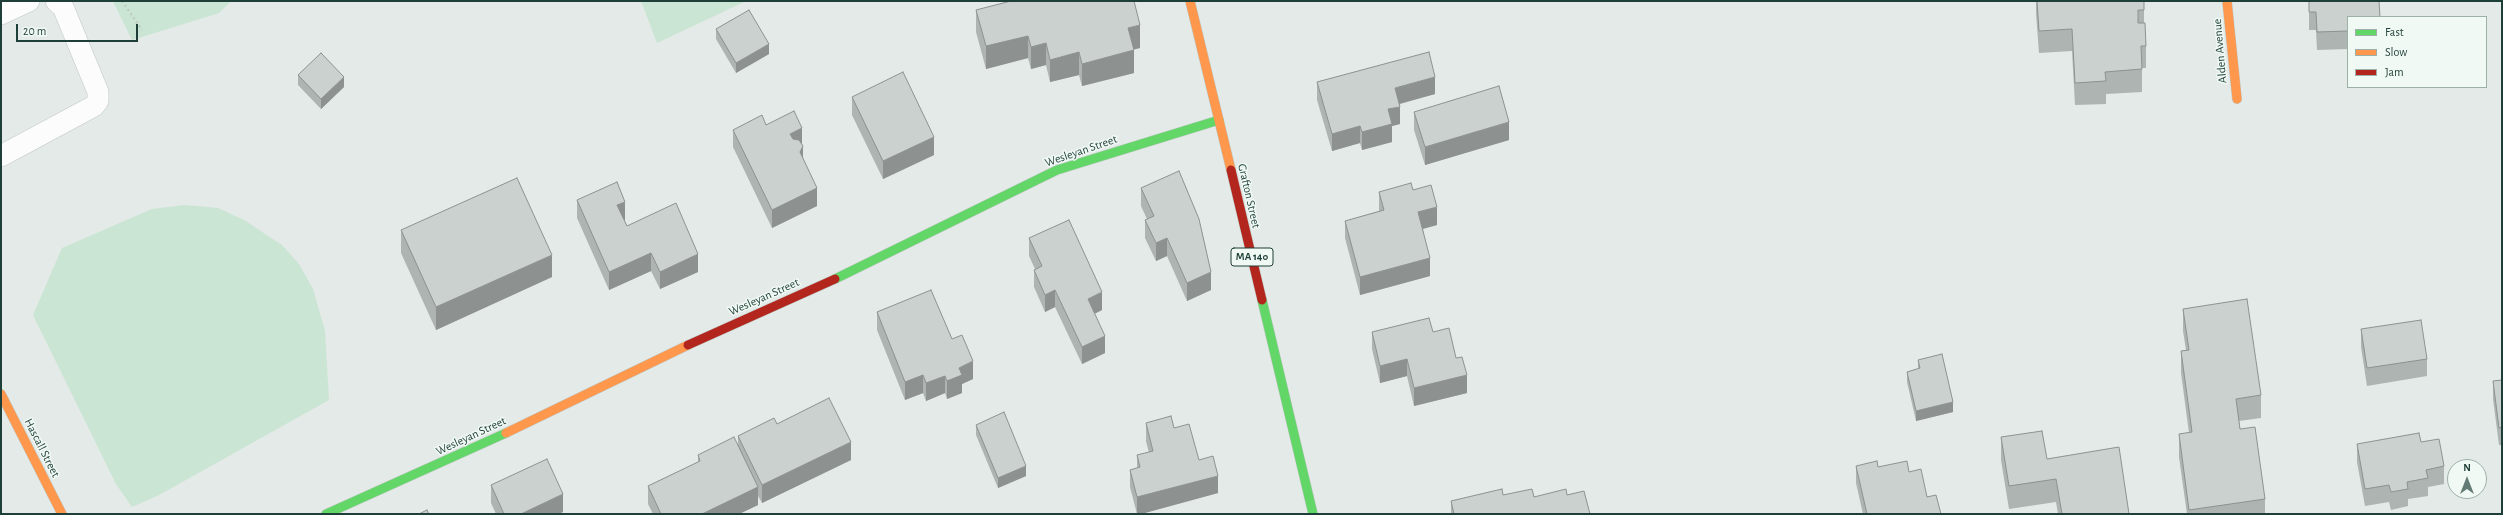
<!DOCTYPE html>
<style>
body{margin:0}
#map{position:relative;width:2503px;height:515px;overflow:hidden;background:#e3eae7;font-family:"Alegreya Sans",sans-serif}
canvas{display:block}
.frame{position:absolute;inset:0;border:2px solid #1e3f37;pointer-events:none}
.legend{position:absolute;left:2347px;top:16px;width:140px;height:72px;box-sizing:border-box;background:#f1f9f5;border:1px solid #9dafa9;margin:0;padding:5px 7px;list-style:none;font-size:12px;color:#1e3f37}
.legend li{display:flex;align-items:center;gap:8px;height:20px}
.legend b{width:20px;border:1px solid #9dafa9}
.north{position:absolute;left:2447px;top:459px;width:40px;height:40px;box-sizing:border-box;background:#f1f9f5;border:1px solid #9dafa9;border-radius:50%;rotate:0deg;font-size:11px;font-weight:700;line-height:16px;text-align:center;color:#1e3f37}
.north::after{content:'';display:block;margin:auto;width:14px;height:18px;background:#637b75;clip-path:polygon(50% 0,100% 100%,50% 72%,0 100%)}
.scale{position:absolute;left:16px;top:24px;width:122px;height:18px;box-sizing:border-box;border:2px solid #1e3f37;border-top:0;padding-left:5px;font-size:12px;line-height:14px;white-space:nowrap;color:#1e3f37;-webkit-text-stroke:3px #f1f9f5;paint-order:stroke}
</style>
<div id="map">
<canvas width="2503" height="515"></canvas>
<div class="frame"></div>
<ul class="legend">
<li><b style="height:5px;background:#63d668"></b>Fast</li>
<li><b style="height:5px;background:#ff974d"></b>Slow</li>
<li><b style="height:5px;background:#b3261e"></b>Jam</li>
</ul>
<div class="north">N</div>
<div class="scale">20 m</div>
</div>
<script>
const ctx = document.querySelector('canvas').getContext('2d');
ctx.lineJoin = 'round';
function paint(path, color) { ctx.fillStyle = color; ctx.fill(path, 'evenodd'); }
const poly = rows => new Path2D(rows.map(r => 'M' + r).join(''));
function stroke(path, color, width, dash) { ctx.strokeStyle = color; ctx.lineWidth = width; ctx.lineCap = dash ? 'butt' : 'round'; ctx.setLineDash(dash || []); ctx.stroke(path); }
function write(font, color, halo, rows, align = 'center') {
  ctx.font = font + ' "Alegreya Sans",sans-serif'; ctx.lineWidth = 3; ctx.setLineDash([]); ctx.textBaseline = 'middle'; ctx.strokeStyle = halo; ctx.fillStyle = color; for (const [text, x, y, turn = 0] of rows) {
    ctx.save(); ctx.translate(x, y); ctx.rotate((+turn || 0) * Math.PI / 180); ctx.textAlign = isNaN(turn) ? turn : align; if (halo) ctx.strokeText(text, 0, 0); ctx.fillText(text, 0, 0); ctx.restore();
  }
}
paint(poly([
 [113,1,231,1,219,13,132,40],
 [641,1,746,1,657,43],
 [185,205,218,208,244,220,282,245,299,264,313,289,325,331,329,400,159,495,132,507,116,484,33,315,62,248,152,209]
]), '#cae5d3');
const lane = poly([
 [1,14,29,1],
 [1,156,94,106,98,101,98,92,63,7,56,1]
]);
const fast = poly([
 [835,279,1057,170,1219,120],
 [1262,300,1313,514],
 [326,514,506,433]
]);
const slow = poly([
 [1190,1,1231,170],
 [2227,1,2237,99],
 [1,394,62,514],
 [506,433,688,345]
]);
const jam = poly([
 [1231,170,1262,300],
 [688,345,835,279]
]);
stroke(lane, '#c0c7c4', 22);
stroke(fast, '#bec8c4', 10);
stroke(slow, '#bec8c4', 10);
stroke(jam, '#bec8c4', 10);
stroke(poly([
 [122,1,142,30]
]), '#c0cac7', 2.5, [2, 3]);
stroke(lane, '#fbfcfb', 21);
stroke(fast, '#63d668', 9);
stroke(slow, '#ff974d', 9);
stroke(jam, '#b3261e', 9);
paint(poly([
 [2036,1,2144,1,2144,23,2146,46,2146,68,2142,68,2142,92,2106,94,2106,104,2075,105,2072,51,2039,53,2036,13],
 [2309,1,2348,17,2348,49,2317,50,2316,30,2309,30],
 [976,10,1140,48,1133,49,1134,73,1082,86,1079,75,1050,82,1046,65,1031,69,1028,58,986,69,976,32],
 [716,29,769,54,736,73,716,39],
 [298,75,344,87,321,109,298,85],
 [1317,82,1435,94,1400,104,1400,124,1392,126,1392,142,1362,150,1360,143,1332,151,1317,100],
 [852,97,934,155,883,179,852,115],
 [1414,112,1509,140,1425,165,1414,130],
 [766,125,802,145,803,157,817,206,772,228,733,147,733,130],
 [1141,188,1211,290,1187,301,1167,256,1156,261,1145,238,1145,220,1147,219,1141,206],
 [1413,190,1437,225,1423,229,1430,276,1360,295,1345,238,1345,221,1379,211,1379,192],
 [577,200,625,220,624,220,627,226,698,272,660,289,651,271,609,290,577,218],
 [401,230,552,277,436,330,401,253],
 [1029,238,1102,310,1094,314,1105,353,1082,364,1055,307,1045,312,1034,287,1034,270,1035,269,1029,256],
 [2183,309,2261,395,2261,418,2239,421,2240,429,2265,499,2265,514,2187,514,2179,457,2179,434,2189,433,2181,373,2181,351,2186,350,2183,331],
 [877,312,952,339,973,379,962,384,962,393,947,399,945,393,926,401,923,393,905,400,877,330],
 [2361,329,2427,359,2427,376,2367,386,2361,347],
 [1372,332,1456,358,1467,393,1414,406,1407,376,1380,383,1372,349],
 [1918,360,1953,412,1916,421,1907,382,1907,372,1918,369],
 [2502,380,2502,445,2499,445,2493,399,2493,381],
 [1146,423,1174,428,1199,460,1218,493,1141,514,1137,514,1130,487,1130,470,1137,468,1137,455,1149,453,1146,441],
 [777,424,851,460,762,503,758,496,758,505,739,514,653,514,648,504,648,486,698,462,698,455,738,445,738,436],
 [976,425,1026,476,998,488,976,435],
 [2001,437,2047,459,2129,514,2058,514,2056,502,2009,509,2001,460],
 [2421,442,2444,466,2444,484,2428,487,2428,496,2408,499,2408,506,2391,510,2389,502,2365,506,2357,462,2357,444],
 [1856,466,1878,467,1909,472,1941,514,1863,514,1856,483],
 [491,485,563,512,558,514,496,514,491,503],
 [1503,495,1534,497,1567,495,1590,514,1451,514,1451,501]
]), '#aeb4b1');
paint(poly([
 [1140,25,1140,48,1128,51,1128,28],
 [1028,36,1028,58,986,69,986,46],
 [1046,43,1046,65,1031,69,1031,47],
 [769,44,769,54,736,73,736,63],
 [1134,50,1134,73,1082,86,1082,64],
 [1079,52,1079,75,1050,82,1050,60],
 [344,77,344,87,321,109,321,99],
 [1435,77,1435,94,1395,105,1395,88],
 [1400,107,1400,124,1392,126,1392,142,1362,150,1362,132,1388,109],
 [1509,122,1509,140,1425,165,1425,147],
 [1360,126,1360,143,1332,151,1332,134],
 [802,128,802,145,790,151,790,134],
 [934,137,934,155,883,179,883,161],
 [803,146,803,163,800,152],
 [817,188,817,206,772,228,772,210],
 [625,202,625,220,617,223,617,205],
 [1437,207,1437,225,1418,230,1418,212],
 [1167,238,1167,256,1156,261,1156,243],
 [651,253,651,271,609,290,609,272],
 [698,254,698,272,660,289,660,272],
 [552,255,552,277,436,330,436,307],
 [1430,258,1430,276,1360,295,1360,277],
 [1211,272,1211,290,1187,301,1187,283],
 [1055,290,1055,307,1045,312,1045,295],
 [1102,292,1102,310,1088,317,1088,299],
 [1105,336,1105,353,1082,364,1082,347],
 [1407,359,1407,376,1380,383,1380,366],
 [973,361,973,379,962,384,962,393,947,399,947,381,959,368],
 [923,375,923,393,905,400,905,382],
 [1467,375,1467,393,1414,406,1414,388],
 [945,376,945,393,926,401,926,383],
 [1953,402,1953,412,1916,421,1916,411],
 [851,442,851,460,762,503,762,485],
 [1026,466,1026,476,998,488,998,478],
 [1218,476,1218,493,1141,514,1137,514,1137,497],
 [758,487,758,505,739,514,702,514],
 [563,494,563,512,558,514,521,514]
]), '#8d9290');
const building = poly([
 [1011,1,1134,1,1140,25,1128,28,1134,50,1082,64,1079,52,1050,60,1046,43,1031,47,1028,36,986,46,976,10,1011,1],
 [2037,1,2144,1,2144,10,2138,10,2138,23,2145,23,2146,46,2141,46,2142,69,2105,72,2106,81,2075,83,2072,29,2039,31,2037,1],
 [2309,1,2379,1,2380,17,2348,17,2348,31,2317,32,2316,12,2309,12,2309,1],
 [749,10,769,44,736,63,716,29,749,10],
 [1429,52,1435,77,1395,88,1400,107,1388,109,1392,124,1362,132,1360,126,1332,134,1317,82,1429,52],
 [321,53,344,77,321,99,298,75,321,53],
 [903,72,934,137,883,161,852,97,903,72],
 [1499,86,1509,122,1425,147,1414,112,1499,86],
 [794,111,802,128,790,134,793,139,799,140,803,146,800,152,817,188,772,210,733,130,762,115,766,125,794,111],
 [1179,171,1199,219,1211,272,1187,283,1167,238,1156,243,1145,220,1154,216,1141,188,1179,171],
 [517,178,552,255,436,307,401,230,517,178],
 [617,182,625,202,617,205,627,226,676,203,698,254,660,272,651,253,609,272,577,200,617,182],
 [1411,183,1413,190,1431,185,1437,207,1418,212,1430,258,1360,277,1345,221,1384,210,1379,192,1411,183],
 [1069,220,1102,292,1088,299,1105,336,1082,347,1055,290,1045,295,1034,270,1042,266,1029,238,1069,220],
 [931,290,952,339,962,335,973,361,959,368,962,375,947,381,945,376,926,383,923,375,905,382,877,312,931,290],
 [2247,299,2261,395,2236,399,2240,429,2255,427,2265,499,2189,510,2179,434,2192,432,2181,351,2189,350,2183,309,2247,299],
 [1429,318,1433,332,1449,328,1456,358,1462,357,1467,375,1414,388,1407,359,1380,366,1372,332,1429,318],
 [2421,320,2427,359,2367,368,2361,329,2421,320],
 [1942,354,1953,402,1916,411,1907,372,1920,368,1918,360,1942,354],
 [2502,380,2502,427,2499,428,2493,381,2502,380],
 [829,398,851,442,762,485,738,436,774,418,777,424,829,398],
 [1004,412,1026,466,998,478,976,425,1004,412],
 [1171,416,1174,428,1189,424,1199,460,1213,456,1218,476,1137,497,1130,470,1140,467,1137,455,1153,451,1146,423,1171,416],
 [2042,431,2047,459,2119,447,2129,514,2062,514,2056,479,2009,486,2001,437,2042,431],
 [2419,433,2421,442,2439,439,2444,466,2426,470,2428,478,2407,482,2408,489,2391,492,2389,485,2365,489,2357,444,2419,433],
 [734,437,758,487,702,514,661,514,648,486,700,461,698,455,734,437],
 [547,459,563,494,521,514,504,514,491,485,547,459],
 [1877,461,1878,467,1907,461,1909,472,1921,469,1927,497,1936,495,1941,514,1867,514,1856,466,1877,461],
 [1502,489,1503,495,1532,489,1534,497,1566,489,1567,495,1584,491,1590,514,1454,514,1451,501,1502,489],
 [427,510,429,514,419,514,427,510]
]);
paint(building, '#cad1ce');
stroke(building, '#8d9290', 1);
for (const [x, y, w] of [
 [1252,257,42]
]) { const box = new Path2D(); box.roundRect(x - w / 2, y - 9, w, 18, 3); ctx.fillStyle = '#f1f9f5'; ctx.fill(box); stroke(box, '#1e3f37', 1); }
write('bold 11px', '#1e3f37', null, [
 ["MA 140",1252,257]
]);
write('12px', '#1e3f37', '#f1f9f5', [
 ["Alden Avenue",2220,51,-95],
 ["Wesleyan Street",1081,151,-19],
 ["Grafton Street",1249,196,77],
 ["Wesleyan Street",764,297,-24],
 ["Wesleyan Street",471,436,-25],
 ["Hascall Street",42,448,63]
]);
</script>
